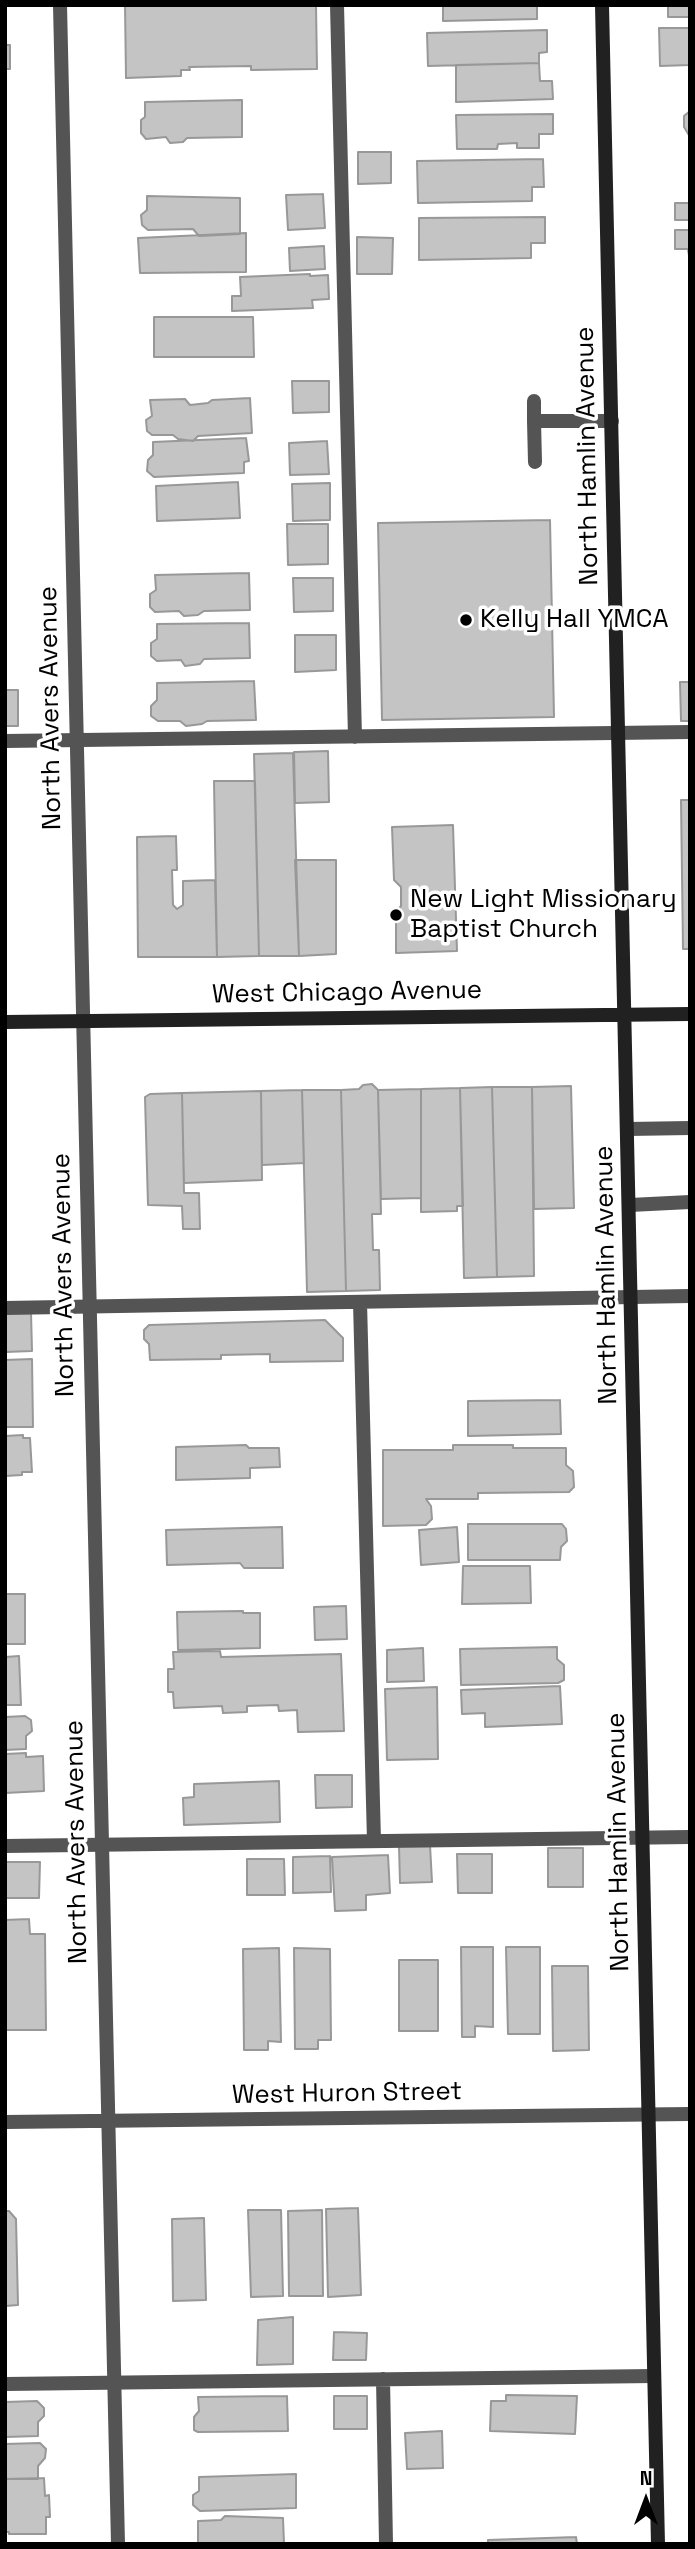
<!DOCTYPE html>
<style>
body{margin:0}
#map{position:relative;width:695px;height:2549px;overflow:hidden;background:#fff;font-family:"Space Grotesk",sans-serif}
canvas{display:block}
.frame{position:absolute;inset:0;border:7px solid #000;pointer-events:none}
.north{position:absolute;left:611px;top:2465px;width:70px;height:70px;-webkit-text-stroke:5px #fff;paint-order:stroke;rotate:0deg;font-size:19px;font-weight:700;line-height:28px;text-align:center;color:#000}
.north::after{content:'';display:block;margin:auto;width:24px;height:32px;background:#000;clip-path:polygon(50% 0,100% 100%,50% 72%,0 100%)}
</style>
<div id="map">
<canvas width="695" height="2549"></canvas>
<div class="frame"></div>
<div class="north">N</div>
</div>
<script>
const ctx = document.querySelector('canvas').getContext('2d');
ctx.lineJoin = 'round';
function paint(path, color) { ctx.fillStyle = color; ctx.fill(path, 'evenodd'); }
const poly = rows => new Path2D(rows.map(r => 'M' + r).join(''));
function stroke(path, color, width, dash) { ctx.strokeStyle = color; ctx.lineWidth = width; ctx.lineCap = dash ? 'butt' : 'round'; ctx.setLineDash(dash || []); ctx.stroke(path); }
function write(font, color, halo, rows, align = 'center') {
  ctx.font = font + ' "Space Grotesk",sans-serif'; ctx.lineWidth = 7; ctx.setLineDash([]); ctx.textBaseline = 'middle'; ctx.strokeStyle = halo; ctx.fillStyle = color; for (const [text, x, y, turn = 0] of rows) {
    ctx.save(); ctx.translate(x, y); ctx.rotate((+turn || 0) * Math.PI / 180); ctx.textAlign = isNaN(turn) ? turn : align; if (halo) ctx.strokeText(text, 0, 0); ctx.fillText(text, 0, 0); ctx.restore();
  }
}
const building = poly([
 [125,5,316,5,317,69,251,70,251,66,189,67,190,70,181,70,181,76,126,78,125,5],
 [443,5,537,5,537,19,443,21,443,5],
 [668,5,690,5,690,17,668,17,668,5],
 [659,28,690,28,690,65,660,66,659,28],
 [547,30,547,52,539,53,539,63,428,66,427,33,547,30],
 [5,45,10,45,10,69,5,69,5,45],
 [539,63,540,81,552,81,553,99,456,102,456,65,539,63],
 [242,100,242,137,187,138,183,142,170,143,166,137,146,139,141,133,141,120,145,117,145,102,242,100],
 [690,111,690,137,684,127,684,116,690,111],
 [553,114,553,134,539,134,539,148,517,148,517,143,498,144,497,149,457,149,456,115,553,114],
 [358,152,391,152,391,183,358,184,358,152],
 [543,159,544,187,532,187,532,201,418,203,417,161,543,159],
 [323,194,325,228,288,230,286,195,323,194],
 [147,196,240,198,240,234,199,236,193,229,148,230,142,225,141,215,147,210,147,196],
 [675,203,690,203,690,220,675,220,675,203],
 [545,217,545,243,531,243,531,258,419,260,419,218,545,217],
 [675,230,690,230,690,262,688,249,675,249,675,230],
 [246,233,246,272,140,273,138,238,246,233],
 [357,237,393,238,392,274,357,274,357,237],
 [324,246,325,269,290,271,289,248,324,246],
 [310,274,310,276,328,275,329,299,312,300,313,308,232,311,232,296,241,296,240,277,310,274],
 [154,317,253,317,254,357,154,357,154,317],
 [292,381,329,381,329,412,293,413,292,381],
 [250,398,252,433,198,436,193,441,178,439,173,435,152,435,147,431,146,420,152,416,150,400,185,399,190,405,208,403,212,400,250,398],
 [246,438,249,461,244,462,244,473,154,477,147,471,148,460,153,455,153,442,246,438],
 [327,441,329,474,290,475,289,443,327,441],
 [238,482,240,518,157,521,156,486,238,482],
 [330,483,330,520,293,521,292,484,330,483],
 [550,520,554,717,382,720,378,523,550,520],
 [287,524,328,524,328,564,288,565,287,524],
 [249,573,250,610,204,611,198,615,184,616,179,611,155,612,150,607,150,594,156,590,155,575,249,573],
 [293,578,333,578,333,611,294,612,293,578],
 [249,623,250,658,204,659,200,664,185,666,181,660,157,661,151,656,151,643,157,639,157,624,249,623],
 [295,635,336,635,336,670,295,672,295,635],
 [254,681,256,720,207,721,202,724,186,726,180,721,158,721,151,716,151,706,157,700,157,683,254,681],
 [680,682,690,682,690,721,681,721,680,682],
 [5,690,18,690,18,726,5,726,5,690],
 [328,751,329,802,295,803,294,752,328,751],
 [293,753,299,956,259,956,254,754,293,753],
 [214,781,255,781,259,956,217,957,214,781],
 [681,800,690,800,690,949,683,949,681,800],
 [453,825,457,951,396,953,396,912,401,906,401,887,394,880,392,827,453,825],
 [176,836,177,870,172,870,173,905,177,909,183,905,183,881,215,880,217,957,138,957,137,837,176,836],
 [295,860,336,860,336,954,299,956,295,860],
 [372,1084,378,1090,381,1214,372,1214,373,1250,379,1250,380,1290,346,1291,341,1090,359,1089,363,1085,372,1084],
 [571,1086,574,1208,534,1209,532,1087,571,1086],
 [492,1087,532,1087,534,1276,497,1277,492,1087],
 [492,1087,497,1277,464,1278,460,1088,492,1087],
 [460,1088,463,1206,457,1206,457,1211,421,1212,421,1089,460,1088],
 [421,1089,421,1198,381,1199,378,1090,421,1089],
 [302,1090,341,1090,346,1291,307,1292,302,1090],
 [302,1090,304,1163,262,1165,261,1091,302,1090],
 [261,1091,262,1180,184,1183,182,1093,261,1091],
 [182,1093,184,1193,199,1193,200,1229,183,1229,182,1206,148,1205,145,1097,150,1094,182,1093],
 [31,1312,32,1351,5,1352,5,1313,31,1312],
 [325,1320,343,1338,343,1361,270,1362,270,1354,221,1355,221,1359,150,1360,149,1344,144,1339,144,1330,149,1325,325,1320],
 [32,1359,33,1427,5,1427,5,1360,32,1359],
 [560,1400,561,1434,468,1436,468,1401,560,1400],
 [23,1435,23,1438,30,1438,32,1472,22,1472,22,1475,5,1476,5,1436,23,1435],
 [246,1445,249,1448,279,1448,280,1467,250,1468,250,1478,176,1480,176,1447,246,1445],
 [453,1445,513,1445,513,1448,566,1448,566,1465,573,1471,574,1487,569,1492,478,1493,478,1499,426,1499,431,1506,432,1519,426,1525,383,1526,383,1450,453,1450,453,1445],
 [468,1524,562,1524,566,1529,567,1541,561,1547,560,1560,468,1560,468,1524],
 [282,1527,283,1568,244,1568,240,1563,167,1565,166,1530,282,1527],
 [457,1527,459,1562,421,1565,419,1530,457,1527],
 [463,1566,530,1566,531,1603,462,1604,463,1566],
 [5,1594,25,1594,25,1644,5,1644,5,1594],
 [346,1606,347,1639,315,1640,314,1607,346,1606],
 [243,1611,243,1613,260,1613,260,1648,178,1650,177,1612,243,1611],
 [557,1647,557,1659,564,1665,564,1680,558,1683,461,1685,460,1649,557,1647],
 [423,1648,424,1681,387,1682,387,1650,423,1648],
 [220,1651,221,1657,341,1654,344,1731,298,1732,297,1710,279,1711,278,1705,247,1706,247,1712,223,1713,222,1706,174,1708,173,1692,168,1692,168,1669,174,1669,173,1652,220,1651],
 [19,1656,21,1705,5,1705,5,1657,19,1656],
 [560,1686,562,1724,485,1727,485,1713,462,1714,461,1690,560,1686],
 [437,1687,438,1759,387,1760,385,1689,437,1687],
 [25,1716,31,1720,32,1731,26,1736,26,1749,5,1750,5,1717,25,1716],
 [26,1753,26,1757,43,1756,44,1791,5,1793,5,1754,26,1753],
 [315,1775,352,1775,352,1807,316,1808,315,1775],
 [279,1781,280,1822,184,1825,183,1798,194,1797,194,1784,279,1781],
 [430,1845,432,1882,400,1883,399,1846,430,1845],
 [548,1848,583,1848,583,1887,548,1887,548,1848],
 [457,1854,492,1854,492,1893,458,1893,457,1854],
 [388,1855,390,1893,366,1895,366,1910,335,1911,332,1857,388,1855],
 [330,1856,331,1892,293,1893,293,1857,330,1856],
 [247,1859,284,1859,285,1895,247,1895,247,1859],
 [5,1862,40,1862,39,1898,5,1898,5,1862],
 [29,1919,30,1934,45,1934,46,2030,5,2030,5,1920,29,1919],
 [461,1947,493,1947,493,2027,475,2026,475,2037,462,2037,461,1947],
 [506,1947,540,1947,540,2034,508,2034,506,1947],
 [279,1948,281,2042,268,2041,268,2050,244,2050,243,1949,279,1948],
 [294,1948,330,1949,331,2040,318,2040,318,2049,295,2049,294,1948],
 [399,1960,438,1960,438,2031,399,2031,399,1960],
 [552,1966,588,1966,589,2050,553,2051,552,1966],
 [358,2208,361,2295,328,2297,326,2209,358,2208],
 [248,2210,281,2210,283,2296,251,2297,248,2210],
 [322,2210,323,2296,289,2296,288,2211,322,2210],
 [5,2211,9,2211,16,2219,18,2305,5,2306,5,2211],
 [204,2218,206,2300,173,2301,172,2219,204,2218],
 [293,2317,293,2364,257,2365,258,2320,293,2317],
 [334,2332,367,2333,366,2360,333,2360,334,2332],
 [506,2395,577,2396,575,2434,490,2431,491,2401,506,2401,506,2395],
 [287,2396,288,2431,198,2432,194,2430,194,2417,199,2411,198,2397,287,2396],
 [334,2396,367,2396,367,2429,334,2429,334,2396],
 [37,2401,44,2408,44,2416,38,2422,38,2436,5,2437,5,2402,37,2401],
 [442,2431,443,2468,407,2469,405,2433,442,2431],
 [40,2443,46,2449,45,2458,38,2466,38,2479,5,2479,5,2444,40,2443],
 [296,2474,296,2508,200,2511,193,2505,193,2495,199,2491,199,2477,296,2474],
 [44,2478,45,2496,49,2495,50,2517,46,2517,46,2534,9,2534,9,2532,5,2532,5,2479,44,2478],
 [225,2516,283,2518,284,2544,198,2544,198,2521,221,2520,225,2516],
 [576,2537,577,2544,488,2544,488,2540,576,2537]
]);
paint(building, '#c4c4c4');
stroke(building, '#989898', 2);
stroke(poly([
 [337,5,355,737],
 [534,401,534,421,612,421],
 [534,421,535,462],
 [5,741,690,732],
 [628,1129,690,1128],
 [630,1205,690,1202],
 [360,1302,374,1841],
 [5,1308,690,1296],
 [5,1846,690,1837],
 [383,2379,386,2544],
 [5,2384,654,2376]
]), '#545454', 14);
stroke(poly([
 [60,5,118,2544],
 [5,2122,690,2114]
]), '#545454', 14);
stroke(poly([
 [602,5,658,2544],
 [5,1022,690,1014]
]), '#212121', 14);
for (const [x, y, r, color] of [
 [466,620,7,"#000"],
 [396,915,7,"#000"]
]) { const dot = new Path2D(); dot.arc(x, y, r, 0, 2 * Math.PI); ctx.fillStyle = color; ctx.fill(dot); stroke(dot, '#fff', 2.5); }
write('26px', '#000', '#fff', [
 ["North Hamlin Avenue",588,456,-91],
 ["North Avers Avenue",51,708,-91],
 ["West Chicago Avenue",347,993,-1],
 ["North Avers Avenue",64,1275,-91],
 ["North Hamlin Avenue",607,1275,-91],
 ["North Avers Avenue",77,1842,-91],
 ["North Hamlin Avenue",619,1842,-91],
 ["West Huron Street",347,2094,-1]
]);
write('26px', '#000', '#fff', [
 ["Kelly Hall YMCA",480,620],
 ["New Light Missionary",410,900],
 ["Baptist Church",410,930]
], 'left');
</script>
